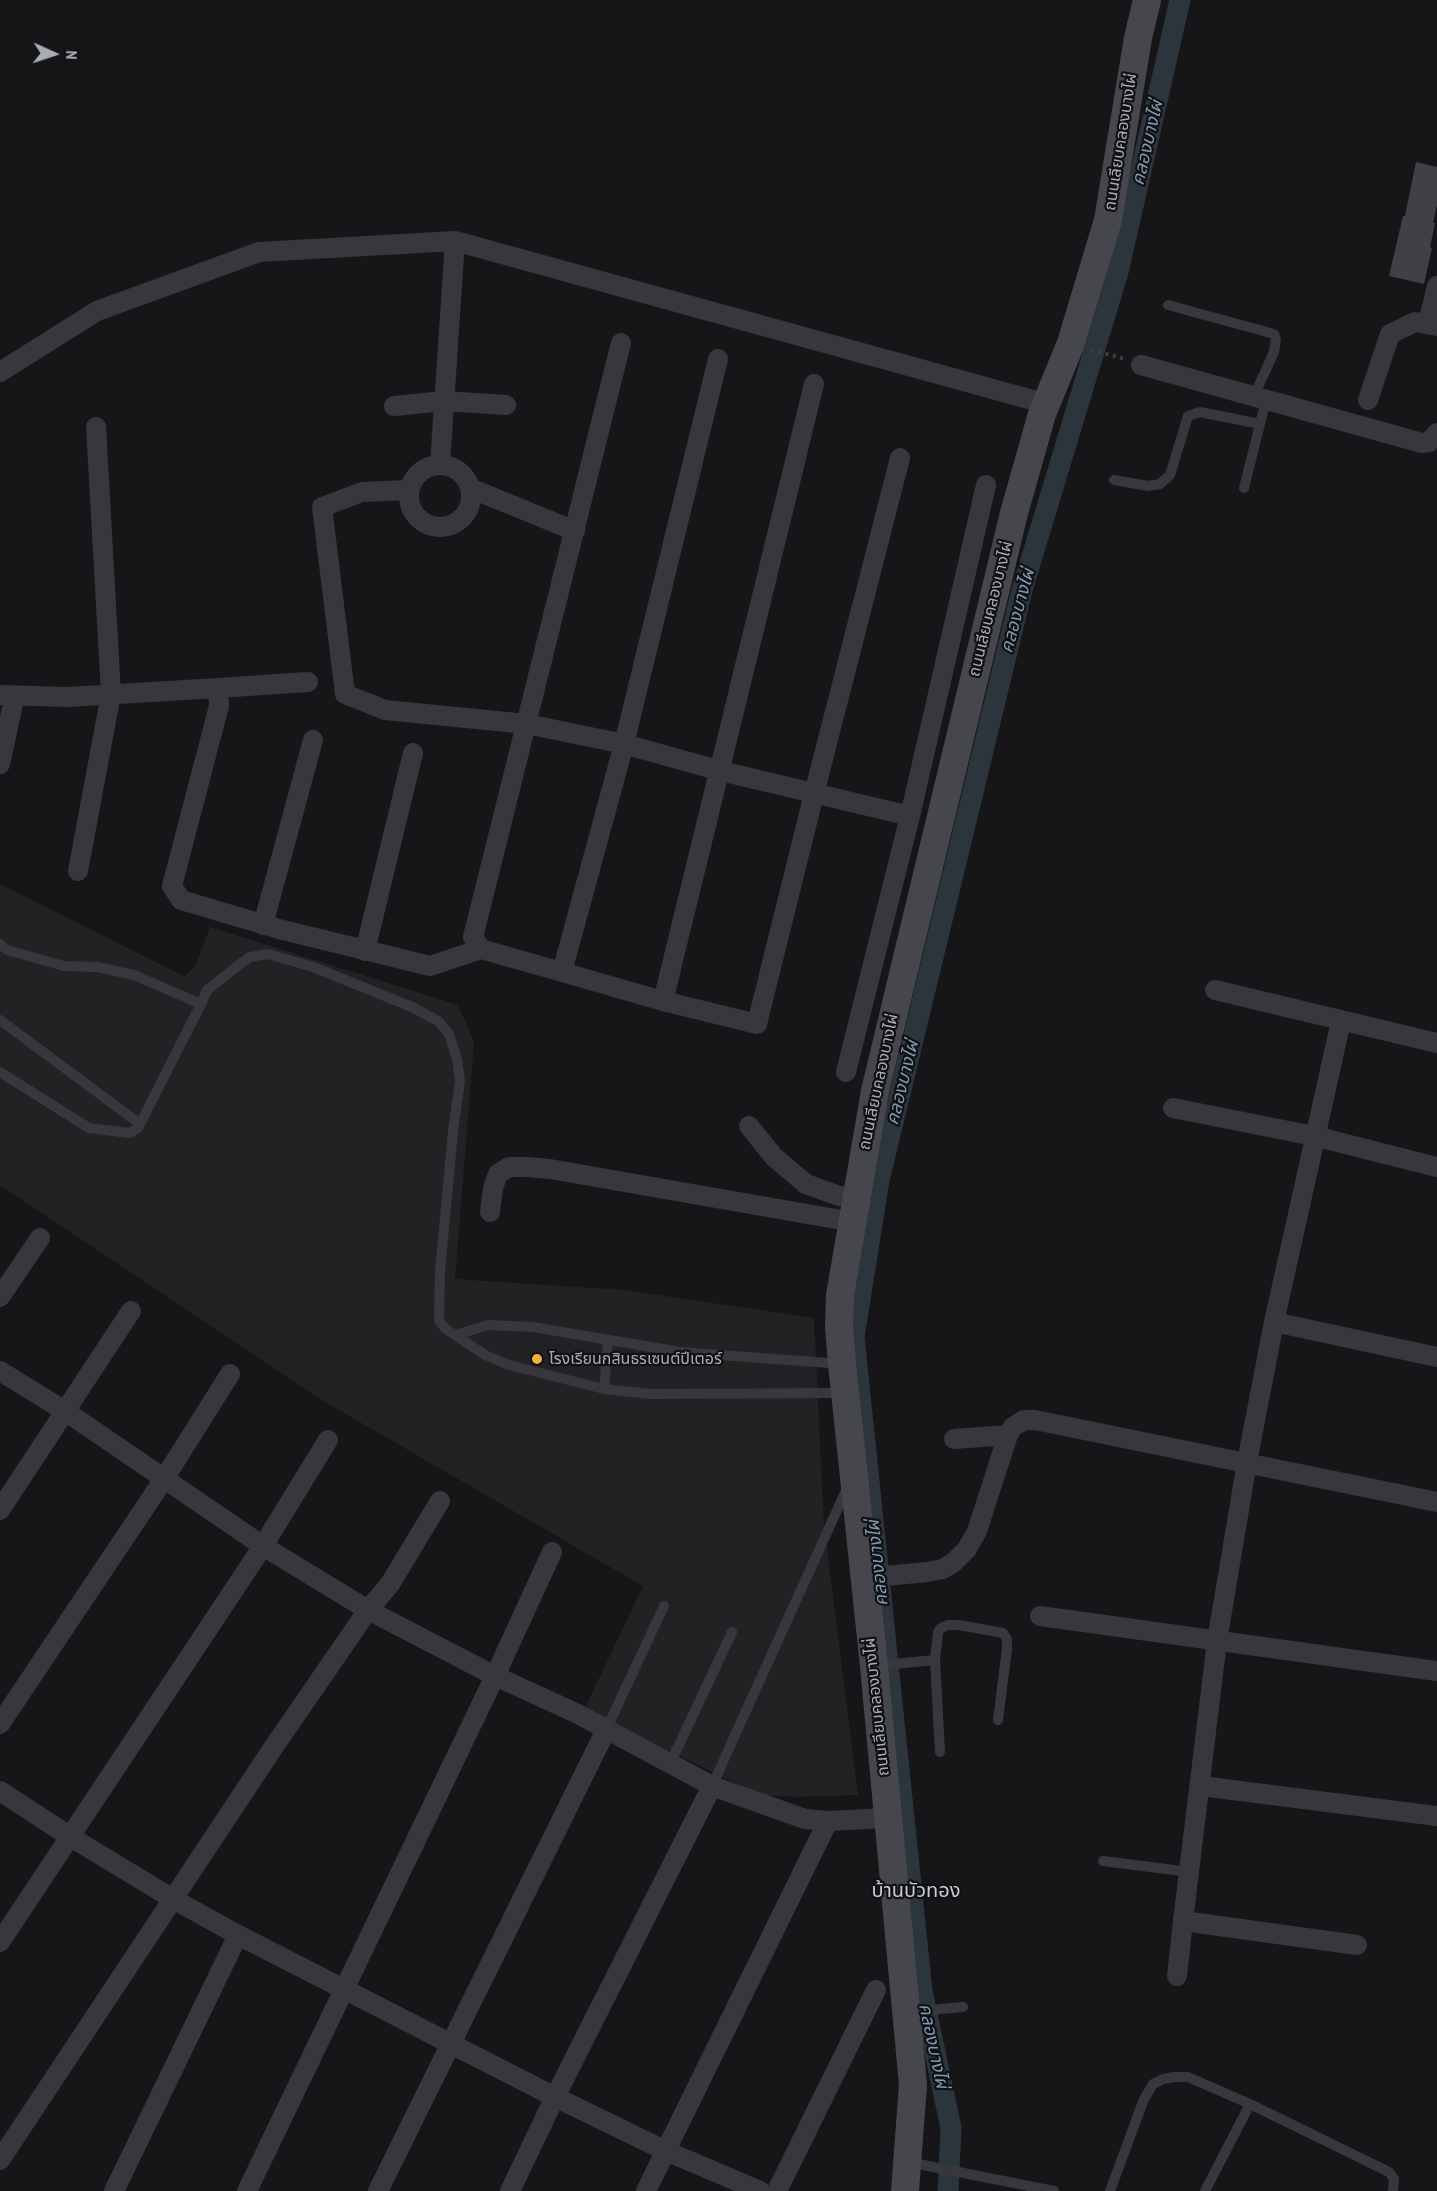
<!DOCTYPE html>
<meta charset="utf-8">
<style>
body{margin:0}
#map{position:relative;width:1437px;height:2191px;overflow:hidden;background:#161618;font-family:"PT Sans Narrow",sans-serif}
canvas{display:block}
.north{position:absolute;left:24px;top:24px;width:60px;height:60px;-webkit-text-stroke:4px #111113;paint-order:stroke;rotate:93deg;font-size:16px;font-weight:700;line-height:24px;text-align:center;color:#a8adb8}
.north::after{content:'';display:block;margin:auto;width:21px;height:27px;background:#a8adb8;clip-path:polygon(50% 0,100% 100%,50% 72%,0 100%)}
</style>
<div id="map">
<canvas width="1437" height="2191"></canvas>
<div class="north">N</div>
</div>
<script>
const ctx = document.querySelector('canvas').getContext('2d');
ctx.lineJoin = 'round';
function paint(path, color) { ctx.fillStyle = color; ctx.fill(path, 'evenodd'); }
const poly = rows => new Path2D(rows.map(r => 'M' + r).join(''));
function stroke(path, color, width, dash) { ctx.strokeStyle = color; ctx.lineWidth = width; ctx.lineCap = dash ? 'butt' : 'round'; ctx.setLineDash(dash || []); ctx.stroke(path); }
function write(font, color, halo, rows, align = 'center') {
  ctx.font = font + ' "PT Sans Narrow","Noto Sans Thai",sans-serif'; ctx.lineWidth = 4.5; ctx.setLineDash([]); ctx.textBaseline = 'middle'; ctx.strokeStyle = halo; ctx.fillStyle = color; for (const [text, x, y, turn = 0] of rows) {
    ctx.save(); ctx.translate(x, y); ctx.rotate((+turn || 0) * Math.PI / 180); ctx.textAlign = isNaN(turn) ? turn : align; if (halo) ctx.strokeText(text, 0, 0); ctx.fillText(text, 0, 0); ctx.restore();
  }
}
paint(poly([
 [0,884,185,977,196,964,210,927,458,1005,474,1042,455,1279,624,1290,814,1318,824,1526,858,1795,798,1797,760,1795,584,1710,643,1586,320,1399,0,1185]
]), '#222225');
stroke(poly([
 [948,2191,951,2128,922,1991,854,1337,879,1180,1022,590,1118,272,1180,0]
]), '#2c353c', 21);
paint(poly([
 [1416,162,1437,167,1437,205,1433,223,1435,223,1430,247,1432,248,1424,284,1389,276,1403,216,1405,216]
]), '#404145');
stroke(poly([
 [1091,350,1125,359]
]), '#3d3f44', 4, [3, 4.5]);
stroke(poly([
 [1168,305,1274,334,1276,339,1274,352,1254,396],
 [1114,480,1148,486,1160,484,1170,475,1188,416,1200,412,1260,424],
 [1244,488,1266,400],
 [0,944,7,950,64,966,97,967,134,975,201,1004,138,1128,130,1133,89,1128,0,1072],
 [201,1004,207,990,240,964,250,957,268,954,313,967,412,1007,438,1021,449,1034,457,1059,460,1081,453,1131,440,1272,439,1321,446,1329,485,1355,509,1365,604,1389,650,1394,843,1393],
 [0,1020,140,1124],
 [456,1335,488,1325,511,1326,533,1327,680,1352,842,1364],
 [604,1389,608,1340],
 [935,1660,940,1752],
 [874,1666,935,1660,938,1632,941,1628,948,1625,959,1625,1003,1633,1007,1639,1007,1649,998,1720],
 [606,1730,664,1606],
 [670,1764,732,1632],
 [712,1786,848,1486],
 [1103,1861,1190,1872],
 [908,2012,963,2007],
 [908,2162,1054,2191],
 [1110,2191,1144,2099,1153,2084,1163,2079,1174,2077,1188,2077,1250,2104,1389,2172,1394,2179,1393,2191],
 [1205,2191,1250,2104]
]), '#37383d', 10);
stroke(poly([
 [1428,323,1437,286],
 [1141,365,1422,443,1429,442,1437,433],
 [0,372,97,311,259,252,455,241,1047,404],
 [814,384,663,1001,757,1024,814,794,900,458],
 [1368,400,1390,334,1415,322,1437,326],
 [394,406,444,401,506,405],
 [440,464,455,241],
 '409 496a31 31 0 1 1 62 0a31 31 0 1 1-62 0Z',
 [470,488,575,531],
 [408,490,362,492,322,507,345,694,385,710,527,724,624,744,721,771,910,816,986,485],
 [308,682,218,688,219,706,172,886,181,900,279,929,430,966,481,949],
 [0,695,68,697,218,688],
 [0,764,15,695],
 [78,871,111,694,96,427],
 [263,925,313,740],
 [365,951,413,753],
 [562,972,481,949,473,937,621,343],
 [1215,990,1437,1043],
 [663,1001,562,972,624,744,718,359],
 [1341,1021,1274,1322,1247,1462,1217,1641,1183,1921,1357,1945],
 [846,1072,910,816],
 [1173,1108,1314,1136,1437,1167],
 [749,1126,774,1157,806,1184,839,1196,857,1197],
 [490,1212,493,1188,498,1174,509,1167,527,1167,550,1169,853,1222],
 [0,1297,40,1238],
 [1274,1322,1437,1357],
 [0,1371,65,1411,263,1546,368,1610,495,1676,578,1714,712,1786,805,1819,828,1821,887,1818],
 [954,1439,1008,1435],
 [0,1510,131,1311],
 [864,1578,927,1572,943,1569,954,1562,967,1549,977,1531,1008,1435,1013,1427,1024,1420,1035,1420,1437,1502],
 [1040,1616,1437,1671],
 [0,1724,164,1479,230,1374],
 [1201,1786,1437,1816],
 [0,1791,69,1836,173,1899,238,1935,555,2097,666,2151,760,2191],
 [0,1942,263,1546,328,1440],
 [1177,1976,1183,1921],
 [0,2160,273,1748,368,1610,390,1584,440,1501],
 [114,2191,238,1935],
 [247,2191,495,1676,552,1552],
 [378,2191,606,1730],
 [510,2191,555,2097,712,1786],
 [646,2191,828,1821],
 [777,2191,876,1990]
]), '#37383d', 20);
stroke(poly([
 [905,2191,913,2085,874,1666,842,1364,839,1327,840,1295,875,1091,1014,513,1042,414,1071,343,1108,220,1138,38,1147,0]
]), '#45474d', 28);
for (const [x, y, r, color] of [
 [537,1359,6,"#f2b134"]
]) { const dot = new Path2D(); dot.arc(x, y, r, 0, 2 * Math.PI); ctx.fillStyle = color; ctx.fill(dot); stroke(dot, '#111113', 2); }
write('16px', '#a8adb8', '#111113', [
 ["ถนนเลียบคลองบางไผ่",1121,142,-81],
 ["ถนนเลียบคลองบางไผ่",991,609,-76],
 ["ถนนเลียบคลองบางไผ่",879,1082,-78],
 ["ถนนเลียบคลองบางไผ่",877,1707,-96]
]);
write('16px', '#a8adb8', '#111113', [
 ["โรงเรียนกสินธรเซนต์ปีเตอร์",549,1359]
], 'left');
write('italic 18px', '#7f9bb3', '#111113', [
 ["คลองบางไผ่",1148,143,-77],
 ["คลองบางไผ่",1018,611,-75],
 ["คลองบางไผ่",903,1083,-76],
 ["คลองบางไผ่",878,1563,-96],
 ["คลองบางไผ่",933,2046,78]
]);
write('20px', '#c9ccd4', '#111113', [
 ["บ้านบัวทอง",916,1891]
]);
</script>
